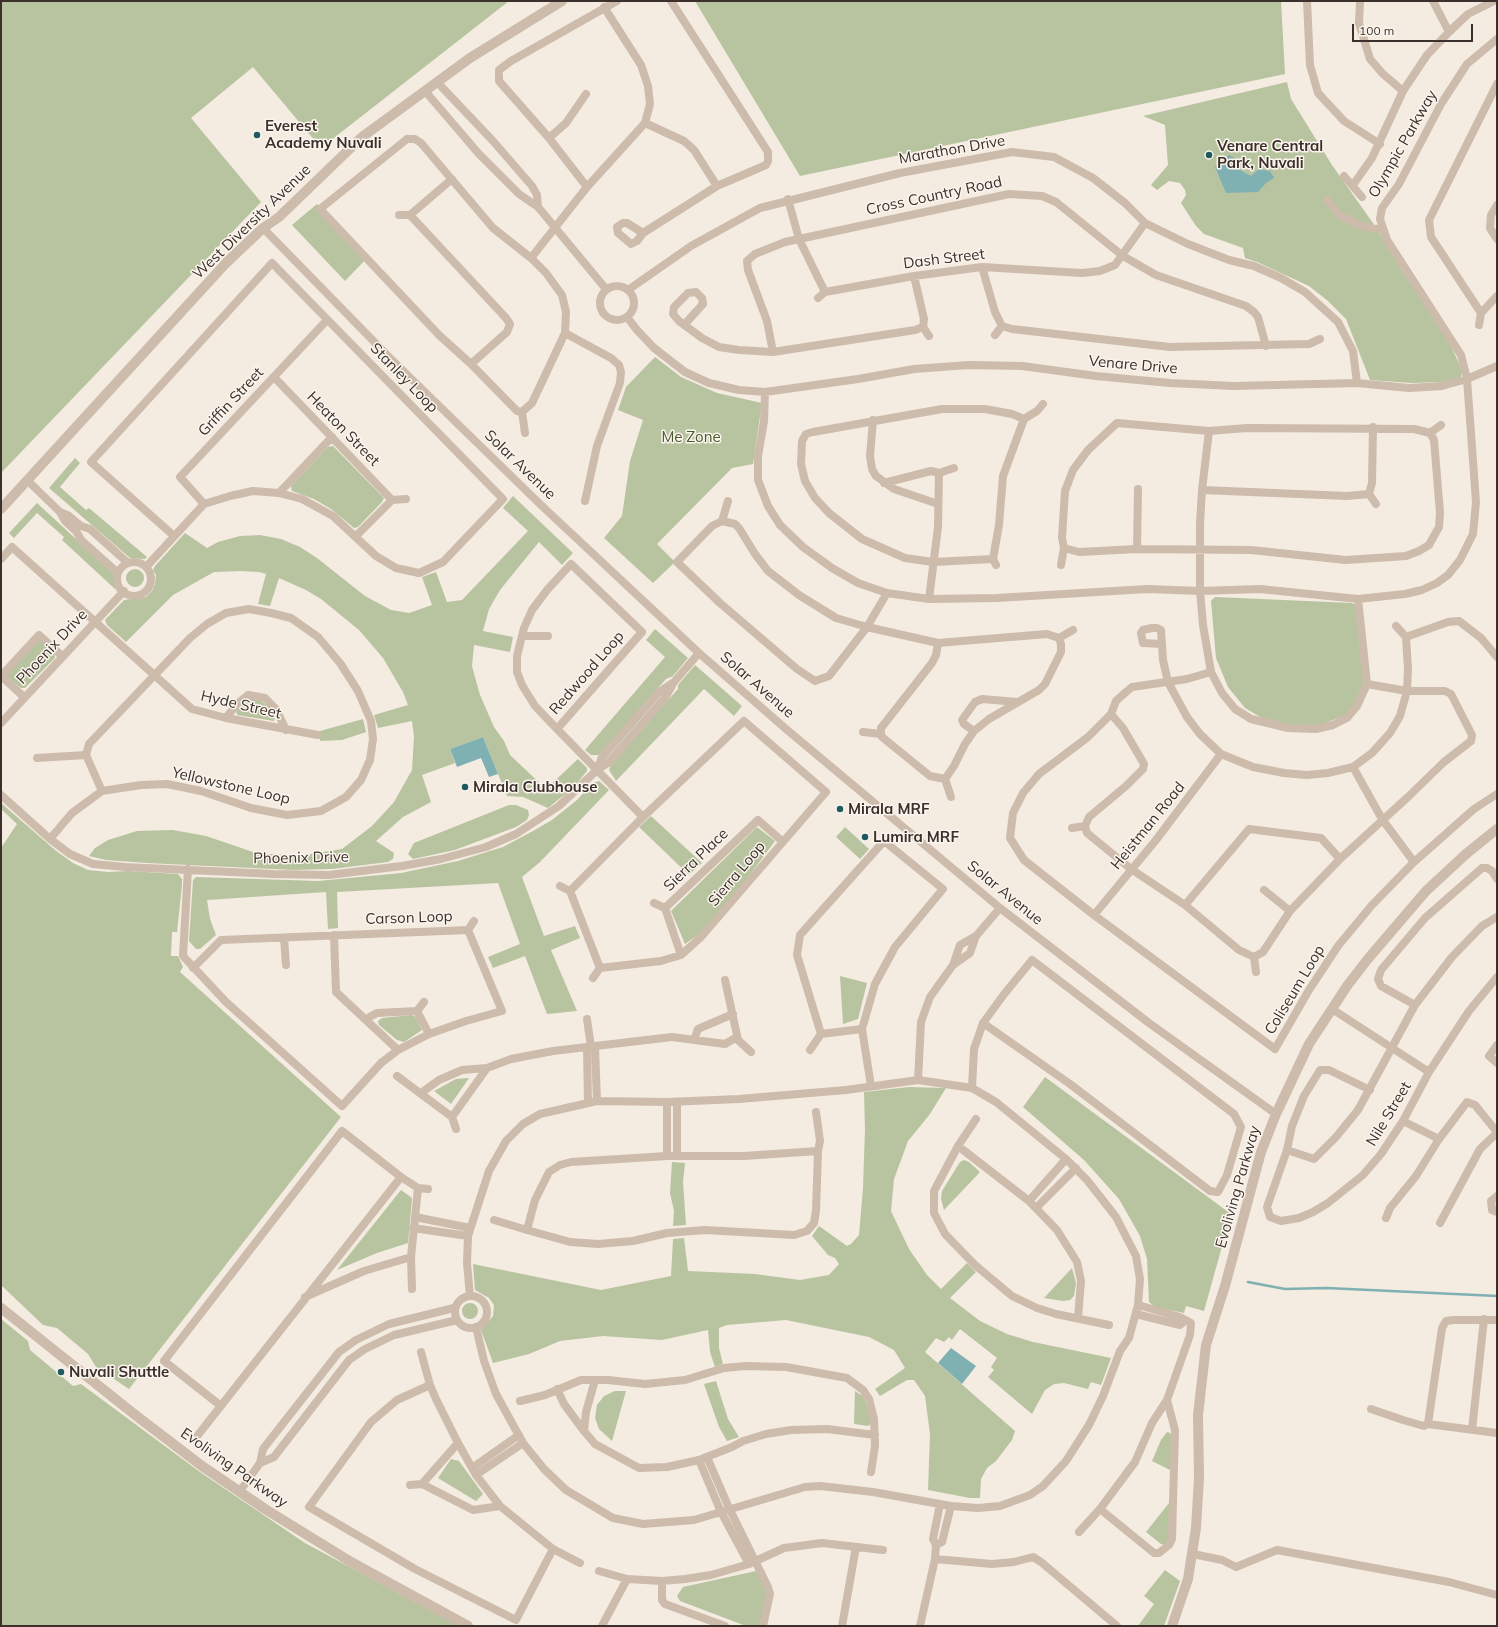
<!DOCTYPE html>
<style>
body{margin:0}
#map{position:relative;width:1498px;height:1627px;overflow:hidden;background:#f4ebe1;font-family:Mulish,sans-serif}
canvas{display:block}
.frame{position:absolute;inset:0;border:2px solid #3b302b;pointer-events:none}
.scale{position:absolute;left:1352px;top:24px;width:121px;height:18px;box-sizing:border-box;border:2px solid #3b302b;border-top:0;padding-left:5px;font-size:12px;line-height:14px;white-space:nowrap;color:#3b302b;-webkit-text-stroke:3px #fbf5ee;paint-order:stroke}
</style>
<div id="map">
<canvas width="1498" height="1627"></canvas>
<div class="frame"></div>
<div class="scale">100 m</div>
</div>
<script>
const ctx = document.querySelector('canvas').getContext('2d');
ctx.lineJoin = 'round';
function paint(path, color) { ctx.fillStyle = color; ctx.fill(path, 'evenodd'); }
const poly = rows => new Path2D(rows.map(r => 'M' + r).join(''));
function stroke(path, color, width, dash) { ctx.strokeStyle = color; ctx.lineWidth = width; ctx.lineCap = dash ? 'butt' : 'round'; ctx.setLineDash(dash || []); ctx.stroke(path); }
function write(font, color, halo, rows, align = 'center') {
  ctx.font = font + ' Mulish,sans-serif'; ctx.lineWidth = 3; ctx.setLineDash([]); ctx.textBaseline = 'middle'; ctx.strokeStyle = halo; ctx.fillStyle = color; for (const [text, x, y, turn = 0] of rows) {
    ctx.save(); ctx.translate(x, y); ctx.rotate((+turn || 0) * Math.PI / 180); ctx.textAlign = isNaN(turn) ? turn : align; if (halo) ctx.strokeText(text, 0, 0); ctx.fillText(text, 0, 0); ctx.restore();
  }
}
paint(poly([
 [1,1,509,1,321,148,253,67,191,118,261,202,1,473],
 [695,1,1281,1,1285,74,800,176],
 [1287,82,1291,99,1332,165,1380,233,1401,269,1447,337,1462,370,1461,377,1443,382,1411,383,1370,380,1346,319,1328,301,1309,286,1257,262,1245,258,1243,248,1204,234,1196,226,1181,203,1186,195,1185,190,1180,183,1169,181,1157,190,1151,185,1168,165,1165,125,1143,116],
 [317,204,367,258,345,281,292,225],
 [655,357,681,377,717,393,762,403,753,464,732,468,657,544,675,562,653,583,604,538,622,516,630,461,643,420,618,410,626,387],
 [333,446,384,498,382,502,358,527,354,528,331,509,314,499,292,491,291,486,328,447],
 [75,458,80,463,60,487,86,510,89,508,147,557,145,559,130,558,49,488],
 [513,496,573,553,562,565,539,542,500,590,489,609,483,631,513,637,510,652,474,645,472,666,480,695,494,727,504,741,510,755,546,789,578,759,587,768,587,771,574,787,548,808,523,797,507,796,483,737,450,749,455,763,422,775,431,802,403,817,376,841,394,853,393,859,388,862,332,869,293,870,147,863,106,860,89,856,95,848,108,840,137,831,173,830,206,836,256,853,299,856,342,849,372,826,394,802,412,770,414,737,412,721,378,728,374,715,408,705,403,692,383,658,359,630,321,599,306,590,279,578,270,606,258,604,266,574,259,572,241,571,214,572,173,595,126,642,107,625,105,620,124,600,146,597,152,591,155,584,156,575,153,570,155,566,185,533,207,548,218,542,240,536,260,535,281,539,300,547,317,558,365,596,391,610,409,613,432,605,422,577,436,572,447,602,462,600,528,531,503,508],
 [37,503,115,575,115,589,62,540,64,537,37,513,14,538,9,533],
 '126 578a9 9 0 1 1 18 0a9 9 0 1 1-18 0Z',
 [1215,597,1352,603,1356,605,1365,684,1355,705,1344,716,1314,727,1292,726,1262,718,1245,708,1228,687,1216,658,1211,601],
 [655,629,688,658,673,676,666,679,602,752,598,755,591,755,585,750,665,657,646,640],
 [40,640,54,653,55,658,25,688,21,688,7,677,6,673,36,641],
 [695,665,742,706,734,716,704,689,616,781,609,770,611,765,678,689,678,685],
 [249,698,258,698,271,709,275,717,274,721,237,715,236,709],
 [363,719,366,732,342,740,320,741,320,731],
 [599,781,609,790,540,862,522,877,544,936,575,926,580,938,551,950,577,1011,547,1014,525,956,493,968,488,957,520,944,498,883,337,892,338,928,328,929,326,892,207,900,210,919,216,935,200,949,196,949,189,941,193,880,196,877,318,881,401,873,458,861,503,847,533,831,552,820,577,800,593,783],
 [1,803,55,850,73,863,88,870,108,872,128,871,178,874,182,879,182,885,177,932,172,932,171,956,178,956,183,967,180,972,341,1117,129,1389,96,1367,88,1354,57,1328,43,1325,1,1285,1,848,17,824,1,809],
 [509,805,516,805,528,810,529,815,527,820,516,827,455,850,413,859,408,854,414,843],
 [651,816,702,863,689,875,639,827],
 [757,827,775,841,740,888,699,934,685,944,671,911],
 [845,827,869,849,860,859,836,837],
 [840,976,867,983,858,1019,843,1024],
 [412,1015,416,1017,422,1030,404,1042,397,1040,379,1025,378,1021,382,1018],
 [1045,1077,1231,1214,1204,1311,1186,1306,1184,1313,1155,1307,1149,1302,1147,1259,1140,1236,1119,1199,1084,1160,1023,1107],
 [469,1078,451,1104,434,1091,456,1079],
 [909,1087,946,1088,930,1114,908,1141,894,1179,891,1211,909,1249,927,1275,941,1289,967,1263,976,1272,950,1298,980,1321,1007,1334,1033,1342,1111,1358,1101,1385,1091,1382,1088,1389,1064,1383,1054,1384,1045,1390,1032,1414,988,1377,994,1370,991,1367,997,1358,960,1329,952,1340,949,1337,944,1342,936,1338,925,1352,1015,1431,1012,1440,996,1461,987,1468,981,1479,980,1498,970,1498,928,1490,930,1434,925,1396,914,1380,907,1380,880,1396,875,1389,905,1368,894,1350,869,1337,786,1320,727,1325,719,1328,719,1348,723,1364,715,1367,710,1352,708,1330,662,1340,603,1336,560,1341,529,1354,493,1363,481,1330,493,1316,494,1305,489,1298,475,1290,473,1264,601,1290,671,1276,673,1239,684,1238,688,1271,755,1274,800,1280,829,1275,839,1264,835,1258,828,1255,812,1236,819,1226,847,1246,851,1244,859,1235,863,1188,865,1129,864,1092],
 [964,1160,969,1162,980,1172,944,1210,941,1199,942,1191,960,1162],
 [672,1162,685,1163,683,1182,686,1225,673,1226,674,1211,670,1193],
 [401,1190,412,1198,408,1243,377,1253,337,1270],
 [1072,1268,1076,1283,1074,1296,1070,1300,1063,1301,1044,1298],
 '462 1311a8 8 0 1 1 16 0a8 8 0 1 1-16 0Z',
 [1,1319,28,1341,30,1350,73,1386,81,1384,200,1472,305,1543,459,1626,1,1626],
 [716,1381,728,1419,739,1437,727,1441,719,1427,704,1384],
 [615,1391,626,1391,612,1441,599,1429,595,1418,597,1405,604,1396],
 [855,1391,864,1397,872,1423,868,1426,854,1424],
 [1167,1432,1170,1433,1173,1439,1172,1471,1152,1461,1161,1440],
 [451,1459,459,1461,483,1494,476,1501,438,1478],
 [1173,1498,1170,1538,1165,1545,1161,1544,1146,1532],
 [1165,1570,1180,1581,1164,1626,1138,1626,1154,1604,1144,1596],
 [756,1571,768,1593,762,1626,746,1626,680,1601,677,1596,683,1587]
]), '#b8c4a0');
paint(poly([
 [1229,155,1236,159,1240,170,1251,176,1259,169,1270,171,1274,178,1266,183,1258,192,1226,193,1215,167],
 [483,737,498,774,489,777,481,758,457,767,450,749],
 [951,1348,976,1366,962,1384,938,1363]
]), '#7fb0b2');
stroke(poly([
 [1248,1282,1285,1289,1327,1288,1497,1296]
]), '#7fb0b2', 2.5);
stroke(poly([
 [1307,1,1310,65,1318,93,1344,121,1380,144],
 [1360,1,1359,23,1370,59,1383,74,1403,91],
 [1433,1,1449,32],
 [425,91,479,154,519,194,538,207,537,195,532,186,493,141,437,82],
 [645,123,684,141,694,150,717,186],
 [549,138,566,123,586,94],
 [407,139,415,139,421,143,493,228,531,258,546,273,562,295,566,312,565,333,532,403,522,412,517,411,471,364,439,335,320,209,407,139],
 [1344,176,1362,197],
 [452,179,410,215,506,318,510,324,507,332,471,364],
 [1353,185,1372,158,1403,91,1427,55,1449,32,1468,14,1494,1],
 [587,187,549,138,499,81,499,70,511,61,617,1],
 [788,199,799,239,825,292],
 [1327,200,1340,215,1356,224,1374,229,1383,228],
 [1497,205,1491,215,1490,228,1497,239],
 [538,207,606,289],
 [399,215,410,215],
 [263,228,390,358,542,506,699,653,786,729,1000,908,1149,1023,1276,1114],
 [643,233,627,223,623,223,617,227,618,233,631,244,637,241,643,233,717,186,766,165,768,161,768,152,671,1],
 [531,258,587,187,645,123,650,104,648,86,641,65,604,7],
 [982,267,995,312,1002,326,1012,329,1170,347,1309,344,1320,339],
 '600 303a17 17 0 1 1 34 0a17 17 0 1 1-34 0Z',
 [628,290,691,246,760,208,900,173,1012,152,1054,157,1093,178,1125,203,1145,223,1188,244,1229,260,1254,266,1281,278,1305,292,1338,322,1353,351,1357,383],
 [825,292,914,276,982,267,1082,273,1100,271,1115,265,1145,223],
 [818,298,825,292],
 [1481,313,1431,237,1429,220,1497,84],
 [627,317,637,330,654,348,685,372,709,383,739,390,765,392,858,379,914,369,969,365,1022,366,1096,376,1170,383,1234,386,1357,383,1409,388,1442,386,1467,379,1497,366],
 [684,325,703,304,702,298,696,292,688,293,674,307,673,314,679,321,702,338,719,347,739,350,773,352,915,330,923,327,924,319,914,276],
 [1479,325,1481,313,1497,296],
 [923,327,929,336],
 [565,333,611,358,619,365,621,372,620,383,597,446,585,501],
 [995,335,1002,326],
 [773,352,767,321,748,270,747,261,755,254,785,242,1009,194,1042,196,1056,202,1123,256,1156,275,1246,306,1254,312,1258,317,1266,346],
 [274,377,392,500],
 [765,392,764,421,758,456,758,480,768,506,780,525,803,547,832,568,858,583,887,593,929,599,997,598,1147,589,1200,591,1260,589,1358,599,1405,594,1422,590,1437,583,1448,575,1460,560,1473,534,1476,502,1467,379,1461,355,1387,240,1380,219,1382,208,1399,184,1441,104,1467,64,1497,39],
 [522,412,525,433],
 [1024,419,1037,411,1043,404],
 [873,420,870,456,872,469,876,476,894,489,938,504],
 [1209,431,1202,490,1200,524,1200,591,1203,625,1211,672,1222,693,1235,709,1251,719,1288,728,1316,729,1333,725,1347,718,1357,706,1367,684,1358,599],
 [1430,433,1441,425],
 [939,473,954,468],
 [27,480,60,512,69,516,81,526,90,529,128,563],
 [884,483,931,471,939,473,938,527,929,599],
 [1202,490,1347,496,1369,494,1372,483,1373,427],
 [279,493,332,437],
 [1369,494,1376,504],
 [204,504,180,477,327,320],
 [60,512,65,521,76,531,81,540,118,573],
 [722,521,728,501],
 [356,536,392,500,406,499],
 [1137,549,1138,489],
 [1,559,12,547,192,709,226,718,318,735],
 [993,559,933,562,905,558,862,539,829,513,815,498,805,481,801,464,802,441,806,434,813,432,942,409,985,409,1012,414,1024,419],
 '117 579a17 17 0 1 1 34 0a17 17 0 1 1-34 0Z',
 [996,565,993,559,999,525,1003,476,1024,419],
 [1061,565,1064,548,1062,538,1065,491,1073,470,1088,450,1117,423,1209,431,1247,428,1414,429,1430,433,1434,440,1440,513,1439,527,1429,545,1419,551,1406,556,1346,560,1251,550,1137,549,1079,552,1064,548],
 [146,567,204,504,230,496,253,491,279,493,302,499,333,516,376,556,396,568,419,573,443,562,503,499,272,263,91,462,174,536],
 [887,593,867,627,829,676,815,681,797,669,720,603,677,562,712,526,722,521,735,524,739,528,755,554,768,571,799,595,836,618,867,627,938,643,1047,634,1059,638],
 [249,609,271,613,291,618,318,637,340,663,358,691,371,721,373,739,370,760,361,780,346,797,321,811,287,815,251,808,201,791,167,784,141,785,102,791,86,755,89,744,190,638,207,624,226,613,249,609],
 [522,636,548,636],
 [1406,637,1448,622,1459,621,1481,638,1497,657],
 [1059,638,1073,630],
 [938,643,936,655,932,663,881,728,881,734,882,737,930,776,945,779],
 [1161,644,1143,643,1141,633,1143,630,1152,628,1157,628,1161,630,1163,660,1168,682,1187,717,1200,734,1221,754,1253,767,1284,773,1307,775,1328,773,1353,767,1372,753,1390,733,1400,716,1407,691,1408,669,1406,637,1396,626],
 [1211,672,1187,679,1132,687,1126,692,1116,701,1111,714,1088,737,1039,774,1023,793,1013,813,1010,838,1024,860,1094,915,1275,1049,1309,990,1338,946,1372,905,1414,862,1474,809,1497,794],
 [1,676,39,635,62,656],
 [1,676,24,697],
 [1111,714,1123,728,1144,764,1143,769,1126,786,1089,817,1085,826,1087,833,1131,869,1185,905,1239,950,1254,957],
 [226,718,237,704,248,695,265,698,276,709,286,730],
 [744,721,826,792,701,937,681,955,661,961,600,968,570,891,643,817,744,721],
 [1,723,124,591],
 [557,729,642,632,571,564,547,590,532,610,524,628,517,656,517,672,522,685,535,706,557,729,597,770,643,817],
 [974,731,964,724,962,720,975,702,982,699,1017,702],
 [863,732,881,734],
 [37,758,86,755],
 [1353,767,1382,819,1414,862],
 [597,770,602,757,659,692,674,682,699,653],
 [945,779,954,766,965,744,974,731,989,719,1039,690,1045,684,1061,652,1061,644,1059,638],
 [945,779,951,797],
 [1,795,50,839,70,854,93,864,125,867,274,874,329,875,402,866,441,859,486,847,516,834,559,806,597,770,608,763,665,698,674,682],
 [1072,828,1085,826],
 [50,839,72,813,102,791],
 [188,869,183,956,226,1002,342,1106,381,1063,398,1050,429,1034,466,1021,502,1011,468,930],
 [560,886,570,891],
 [1264,890,1290,911],
 [654,903,665,908],
 [1185,905,1249,829,1321,838,1340,859],
 [1094,915,1156,840,1221,754],
 [468,930,474,921],
 [334,935,336,992,398,1050],
 [284,938,286,965],
 [681,955,665,908,758,820,782,841],
 [1254,957,1263,952,1290,911,1340,859,1409,796,1444,762,1471,741,1472,735,1451,694,1445,691,1407,691,1367,684],
 [1254,957,1256,972],
 [953,965,960,945,976,936,1000,908],
 [193,968,221,940,468,930],
 [593,978,600,968],
 [725,980,738,1040,751,1052],
 [1415,1005,1381,986,1378,979,1381,970,1425,918,1482,868,1487,868,1492,871,1497,879],
 [1332,1009,1429,1072],
 [417,1011,424,1002],
 [366,1019,377,1013,417,1011,429,1034],
 [587,1019,591,1047],
 [821,1034,862,1029],
 [694,1040,698,1029,733,1014],
 [1497,1045,1489,1056,1497,1063],
 [595,1047,597,1101],
 [587,1048,588,1103],
 [810,1050,821,1034,797,955,800,935,884,841,943,889,895,947,875,984,862,1029,871,1086],
 [397,1076,452,1117,456,1129],
 [918,1080,921,1022,930,997,953,965,970,953,976,936],
 [972,1088,974,1049,983,1023,1005,993,1032,960,1234,1114,1241,1127,1227,1175,1218,1192,1210,1191,1070,1084,983,1023],
 [1370,1090,1329,1070,1320,1070,1304,1096,1292,1126,1287,1150,1267,1207,1270,1217,1281,1221,1299,1218,1313,1212,1328,1203,1363,1175,1381,1154,1403,1121,1429,1072,1469,1011,1497,977],
 [421,1093,439,1080,462,1070,487,1068],
 [677,1102,677,1156],
 [816,1112,820,1141,818,1151],
 [452,1117,487,1068,511,1059,553,1051,672,1037,725,1044,737,1037],
 [976,1119,958,1146,934,1191,934,1213,945,1234,975,1265,1012,1296,1037,1308,1056,1314,1109,1325],
 [1403,1121,1439,1139],
 [958,1146,1029,1201,1057,1230,1077,1262,1081,1281,1078,1318],
 [1287,1150,1314,1159,1336,1137,1358,1110,1415,1005,1452,957,1482,926,1497,917],
 [818,1151,816,1211,814,1223,807,1231,794,1235,705,1230,667,1233,633,1241,598,1244,570,1242,527,1230,535,1200,549,1172,560,1165,571,1162,667,1156,744,1156,818,1151],
 [667,1156,667,1102],
 [1497,1196,1491,1201,1492,1210,1497,1212],
 [1029,1201,1066,1159],
 [1036,1208,1076,1168],
 [415,1217,470,1228],
 [1386,1218,1390,1208,1416,1176,1439,1139,1467,1102,1475,1105,1497,1132],
 [494,1220,527,1230],
 [1440,1223,1480,1149,1497,1133],
 [413,1228,468,1236],
 [412,1289,411,1257,418,1188],
 [470,1296,467,1263,468,1236,489,1171,506,1141,523,1124,540,1114,597,1101,667,1102,739,1099,846,1090,918,1080,972,1088,996,1102,1066,1159,1087,1180,1116,1217,1136,1256,1140,1279,1138,1305,1129,1338,1120,1351,1103,1396,1089,1425,1066,1461,1043,1486,1030,1495,1000,1506,978,1508,951,1506,873,1492,820,1486,805,1487,694,1520,643,1524,613,1518,566,1490,544,1469,523,1443,496,1394,484,1361,476,1327],
 '455 1312a16 16 0 1 1 32 0a16 16 0 1 1-32 0Z',
 [305,1297,364,1271,411,1257],
 [1136,1314,1180,1325,1185,1321],
 [421,1352,430,1385,436,1399,458,1443,476,1475,500,1506,553,1549,580,1563],
 [430,1385,397,1400,371,1422,309,1507,415,1569,516,1620,553,1549],
 [557,1389,564,1404,584,1431,595,1444,639,1468,667,1467,699,1460,732,1447,743,1441,766,1434,791,1430,827,1429,875,1435],
 [520,1401,545,1395,581,1380,608,1380,645,1384,685,1380,724,1368,745,1366,786,1367,847,1378,863,1390,869,1399,874,1419,875,1446,871,1472],
 [221,1406,164,1361,342,1131,401,1177,418,1188,428,1189],
 [1371,1409,1403,1420,1424,1426,1428,1424,1497,1433],
 [1428,1424,1442,1328,1446,1321,1454,1320,1497,1320],
 [1472,1430,1484,1319],
 [584,1431,586,1412,595,1380],
 [198,1435,401,1177],
 [458,1443,422,1484,473,1510,500,1506],
 [707,1457,729,1508,768,1587,770,1594,763,1626],
 [699,1460,721,1512,749,1564],
 [260,1463,274,1457,349,1360,365,1349,394,1335,457,1320],
 [472,1468,519,1435],
 [476,1475,523,1443],
 [410,1485,422,1484],
 [240,1491,260,1463,263,1449,339,1352,356,1340,389,1324,454,1308],
 [1100,1509,1154,1553,1159,1553,1169,1545,1172,1539,1175,1430,1167,1400],
 [1079,1532,1100,1509,1135,1462,1152,1423,1167,1400,1190,1335,1191,1323,1180,1317,1138,1305],
 [936,1545,942,1542,951,1506],
 [1193,1554,1222,1560,1236,1567,1277,1550,1449,1582,1497,1595],
 [935,1559,992,1564,1014,1562,1033,1557,1041,1562,1117,1626],
 [599,1571,627,1579,662,1581,685,1579,711,1575,749,1564,784,1548,822,1543,883,1550],
 [662,1581,662,1600,665,1604,725,1626],
 [602,1626,627,1579],
 [842,1626,856,1547],
 [920,1626,935,1559,936,1545,933,1539,940,1504]
]), '#cdbbac', 8);
stroke(poly([
 [1,509,226,263,263,228,279,217,362,137,470,58,562,1],
 [1,1308,134,1414,202,1466,265,1509,351,1562,468,1626],
 [1172,1626,1188,1579,1196,1528,1199,1478,1198,1415,1206,1345,1225,1286,1261,1152,1276,1114,1309,1044,1347,986,1367,960,1426,891,1466,854,1497,829]
]), '#cdbbac', 10);
for (const [x, y, r, color] of [
 [257,135,4,"#1f5a5e"],
 [1209,155,4,"#1f5a5e"],
 [465,787,4,"#1f5a5e"],
 [840,809,4,"#1f5a5e"],
 [865,837,4,"#1f5a5e"],
 [61,1372,4,"#1f5a5e"]
]) { const dot = new Path2D(); dot.arc(x, y, r, 0, 2 * Math.PI); ctx.fillStyle = color; ctx.fill(dot); stroke(dot, '#fbf5ee', 1.5); }
write('bold 15px', '#3b302b', '#fbf5ee', [
 ["Everest",265,126],
 ["Academy Nuvali",265,143],
 ["Venare Central",1217,146],
 ["Park, Nuvali",1217,163],
 ["Mirala Clubhouse",473,787],
 ["Mirala MRF",848,809],
 ["Lumira MRF",873,837],
 ["Nuvali Shuttle",69,1372]
], 'left');
write('15px', '#3b302b', '#fbf5ee', [
 ["Olympic Parkway",1403,144,-60],
 ["Marathon Drive",952,150,-10],
 ["Cross Country Road",934,196,-12],
 ["West Diversity Avenue",252,222,-44],
 ["Dash Street",944,259,-7],
 ["Venare Drive",1133,365,5],
 ["Stanley Loop",404,378,46],
 ["Griffin Street",231,402,-47],
 ["Heaton Street",343,429,46],
 ["Solar Avenue",520,465,44],
 ["Phoenix Drive",52,647,-47],
 ["Redwood Loop",587,673,-49],
 ["Solar Avenue",757,685,41],
 ["Hyde Street",241,705,13],
 ["Yellowstone Loop",231,786,13],
 ["Heistman Road",1148,826,-51],
 ["Phoenix Drive",301,858,-1],
 ["Sierra Place",696,860,-44],
 ["Sierra Loop",737,874,-50],
 ["Solar Avenue",1005,893,39],
 ["Carson Loop",409,918,-2],
 ["Coliseum Loop",1295,990,-59],
 ["Nile Street",1389,1114,-59],
 ["Evoliving Parkway",1238,1187,-74],
 ["Evoliving Parkway",234,1468,35]
]);
write('15px', '#4a5a2e', '#fbf5ee', [
 ["Me Zone",691,437]
]);
</script>
